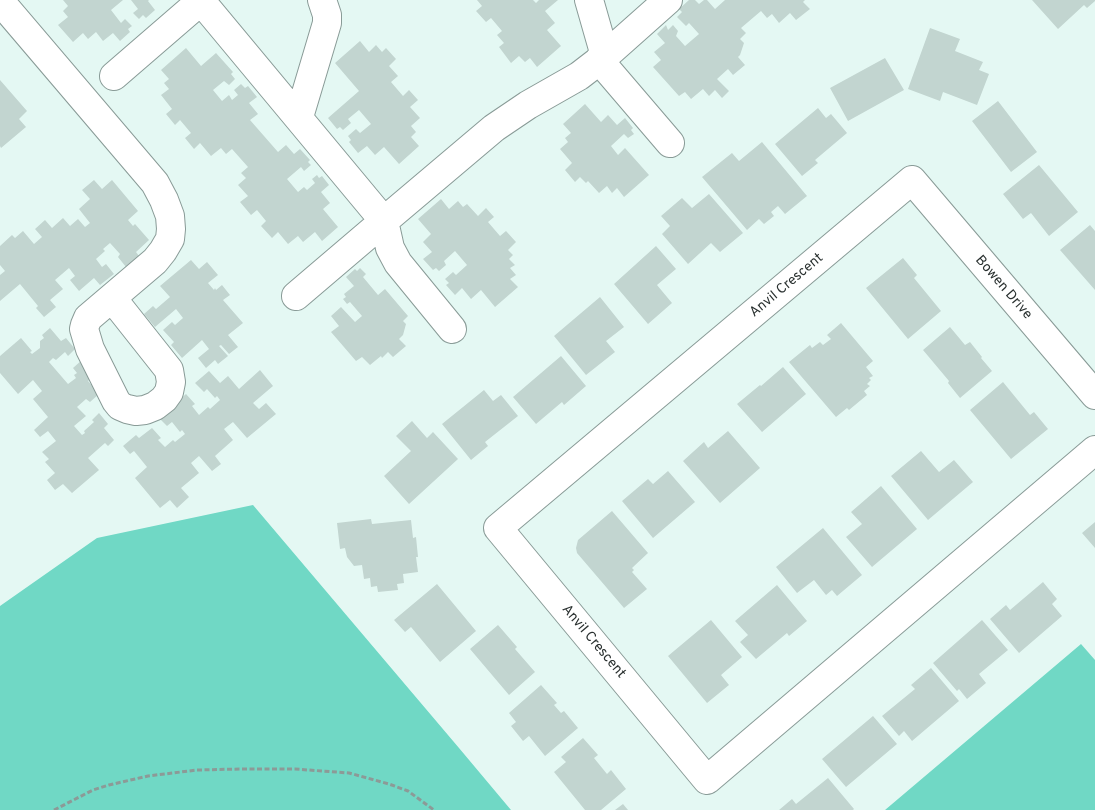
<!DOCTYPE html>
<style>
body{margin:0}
canvas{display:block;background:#e4f8f3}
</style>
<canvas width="1095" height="810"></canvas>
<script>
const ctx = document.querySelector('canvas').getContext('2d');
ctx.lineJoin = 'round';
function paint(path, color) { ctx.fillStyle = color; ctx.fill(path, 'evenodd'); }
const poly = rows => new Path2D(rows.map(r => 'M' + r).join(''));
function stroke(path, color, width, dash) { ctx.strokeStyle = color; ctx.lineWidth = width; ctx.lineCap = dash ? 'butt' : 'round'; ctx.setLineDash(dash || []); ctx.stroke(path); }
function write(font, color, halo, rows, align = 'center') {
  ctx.font = font + ' Overpass,sans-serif'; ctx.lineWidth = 4; ctx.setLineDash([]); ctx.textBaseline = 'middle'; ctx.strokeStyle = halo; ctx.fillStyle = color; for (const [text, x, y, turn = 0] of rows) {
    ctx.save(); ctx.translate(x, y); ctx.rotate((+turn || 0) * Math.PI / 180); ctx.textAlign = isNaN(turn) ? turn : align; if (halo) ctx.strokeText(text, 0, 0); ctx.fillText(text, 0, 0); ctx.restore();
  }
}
paint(poly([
 [253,505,459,748,511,810,0,810,0,606,97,538],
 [1081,644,1095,660,1095,810,885,810]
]), '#70d8c5');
paint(poly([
 [63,0,123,0,111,10,121,23,125,19,132,26,128,29,130,32,120,41,113,33,103,41,96,32,88,39,83,33,73,42,58,25,68,17,63,11,68,6],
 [131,0,149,0,148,1,155,10,146,18,143,15,139,19,133,13,138,9],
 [477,0,533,0,536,3,539,0,558,0,545,11,555,23,547,30,561,46,537,67,530,58,525,62,519,56,511,63,499,47,504,43,497,35,502,31,491,18,486,22,476,11,482,6],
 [689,0,695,0,699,4,704,0,707,0,715,9,725,0,805,0,803,2,810,9,796,20,790,13,779,23,772,14,767,18,761,11,741,28,746,33,740,39,744,43,740,55,738,57,745,65,733,75,728,69,717,79,729,91,722,98,715,90,709,96,703,89,691,99,685,92,679,96,653,67,661,60,654,52,665,43,657,34,666,25,668,30,673,25,678,31,676,36,685,46,699,34,689,23,686,26,677,17,682,12,679,9],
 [1032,0,1095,0,1095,1,1087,8,1084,5,1058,29],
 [930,28,960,39,955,51,983,62,979,70,989,74,977,105,943,92,940,101,908,89],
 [360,41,369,52,376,45,382,52,386,48,396,59,389,66,398,76,391,82,403,96,409,90,418,100,410,107,420,118,411,126,416,132,411,137,419,146,399,164,384,147,375,155,367,146,358,153,349,142,351,140,348,136,356,129,360,133,371,124,359,110,348,119,351,123,343,130,340,127,337,129,328,118,359,91,335,63],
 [186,48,201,66,216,53,233,72,231,74,235,79,229,85,224,81,213,90,222,101,229,95,232,100,238,95,234,90,241,84,245,88,248,86,257,97,249,103,258,114,250,120,278,152,286,145,294,154,300,149,310,160,308,162,311,165,304,171,301,167,287,179,298,192,304,187,307,190,315,183,312,179,317,175,319,178,322,176,329,185,321,192,330,203,323,209,338,227,322,241,315,232,303,242,298,236,288,244,278,232,272,238,261,226,266,221,257,210,251,215,240,202,248,196,238,185,246,178,241,173,248,167,232,149,226,154,221,148,211,156,200,143,194,149,185,138,191,133,180,120,175,125,166,114,172,109,161,95,169,89,164,83,169,79,161,70],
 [885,58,904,90,848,121,830,88],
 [0,80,27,111,19,119,26,127,1,148,0,146],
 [998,101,1037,152,1011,172,972,121],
 [585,104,601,122,608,115,617,125,625,118,633,128,631,130,634,134,628,138,624,134,611,146,618,155,625,148,649,175,624,197,617,188,612,193,607,186,599,193,588,181,586,183,580,177,575,182,565,170,572,163,560,149,568,142,565,138,571,133,563,124],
 [818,108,826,118,831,114,847,133,815,160,818,163,802,176,775,144],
 [762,142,807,196,785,214,778,206,771,212,774,216,764,224,759,219,747,230,702,177,732,153,739,161],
 [1039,165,1078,212,1049,236,1031,213,1023,219,1003,194],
 [94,180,102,189,112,180,138,211,128,220,133,226,135,224,149,240,136,252,139,256,126,267,118,257,120,254,110,243,103,249,105,251,96,259,102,267,106,264,114,274,100,285,94,278,79,291,70,280,75,276,69,268,55,280,63,289,50,300,56,307,44,317,36,308,38,306,20,284,0,301,0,275,5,271,0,265,0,246,12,235,15,238,23,231,34,244,42,237,35,229,45,220,52,228,63,218,70,226,78,219,85,227,90,223,79,209,90,199,82,190],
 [709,194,743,233,720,252,711,243,688,264,662,234,670,226,661,216,682,198,692,208],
 [441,199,449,209,458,201,463,207,467,204,478,216,486,208,494,217,488,222,500,236,506,231,516,242,508,250,513,255,509,259,515,265,510,268,516,275,510,279,518,287,495,307,481,290,471,299,462,288,455,295,446,285,449,283,445,279,453,272,456,275,467,265,455,251,444,261,446,265,439,271,436,268,433,270,423,259,432,252,423,242,431,234,418,219],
 [1090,225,1095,231,1095,290,1060,250],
 [656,246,676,269,657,285,672,303,648,324,614,284],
 [903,258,917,275,914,278,941,311,908,339,866,288],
 [191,260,199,269,207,262,218,275,208,283,214,290,215,288,216,290,222,285,230,295,223,300,243,323,228,335,238,347,229,354,221,345,219,346,228,356,218,364,215,360,206,368,198,358,209,349,202,340,182,358,171,345,174,342,163,330,172,322,175,325,183,318,176,309,155,327,144,314,153,306,156,309,170,297,160,286],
 [360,268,366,274,363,277,378,295,385,289,408,316,403,321,406,324,403,335,399,339,406,346,393,357,388,352,382,358,381,356,370,365,362,357,356,361,331,332,339,326,331,316,341,307,355,322,362,316,350,302,347,304,343,299,346,297,344,294,354,286,346,277,355,269,357,271],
 [600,297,624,327,606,341,615,352,586,375,554,336],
 [841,323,873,361,866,367,873,376,869,378,871,380,867,384,870,386,864,391,867,395,849,410,847,408,836,417,789,362,810,345,812,348,820,342,823,345,831,339,827,335],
 [950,327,965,345,970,342,982,357,981,358,992,371,960,398,948,383,949,381,923,350],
 [50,328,61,341,66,338,75,349,68,356,65,352,56,360,53,358,49,362,68,384,76,378,74,375,77,373,73,368,82,360,95,375,88,381,99,394,90,402,86,399,77,407,86,416,74,426,82,435,85,433,84,431,94,422,92,420,99,413,108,424,104,428,114,440,108,446,105,443,88,458,99,470,72,493,63,484,55,490,47,480,55,473,45,462,49,459,42,452,56,441,48,431,40,437,34,430,48,417,33,399,42,391,33,380,18,394,0,373,0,356,21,338,32,351,30,352,32,354,40,348,40,341,44,338,42,335],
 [561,356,586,386,564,405,562,402,536,424,513,397],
 [783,367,806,394,762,432,737,404,760,385,761,386],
 [260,370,273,386,253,403,259,409,266,403,276,414,247,438,233,422,224,429,233,440,215,456,221,464,212,471,199,456,191,463,199,473,181,488,189,497,177,508,170,500,160,508,135,478,147,467,134,451,130,454,123,446,136,435,139,438,152,428,161,438,158,440,165,447,173,440,175,442,185,434,182,430,180,432,172,422,167,426,159,418,186,394,195,404,192,406,199,415,208,407,210,409,220,400,217,396,215,398,207,389,204,392,195,383,209,371,220,383,228,376,239,389],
 [1003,382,1030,415,1034,412,1048,429,1011,459,970,410],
 [484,390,493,401,501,395,518,416,485,442,488,446,471,460,442,424],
 [412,421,427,438,433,432,458,459,409,504,384,476,411,451,396,436],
 [728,431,760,468,720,503,683,461,704,442,708,448],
 [921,451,939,472,954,460,973,482,928,520,891,476],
 [668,471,695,502,653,538,622,501,648,479,653,484],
 [881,486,917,529,872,567,846,537,862,524,851,512],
 [612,511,648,553,632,568,634,570,632,572,647,589,624,608,577,553,576,548,578,540],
 [371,519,372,524,411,520,413,538,416,537,418,557,416,557,418,572,403,574,404,583,397,584,398,590,378,592,377,586,371,587,370,578,364,579,362,565,354,566,347,557,345,548,340,549,337,523],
 [1095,522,1095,548,1082,533],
 [823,528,862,575,837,596,832,590,826,595,814,580,797,593,776,567],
 [1043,582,1057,599,1052,604,1062,616,1019,653,990,619,1006,605,1010,610],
 [437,584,476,631,440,662,411,627,405,632,394,620],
 [777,585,807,621,789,636,787,633,756,659,740,642,748,635,735,621],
 [711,620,742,657,721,675,729,685,707,703,668,656],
 [982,620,1008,650,979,674,986,683,967,699,959,689,957,691,933,663],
 [498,625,517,647,515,649,535,672,509,695,470,649],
 [931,668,959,701,912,741,904,731,899,736,882,716,915,689,911,685],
 [541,685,557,703,554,705,561,713,564,711,578,728,545,756,529,736,523,741,511,726,516,722,509,713],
 [873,716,897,744,846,787,822,759],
 [583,738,598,755,594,758,607,774,611,770,626,789,601,810,585,810,554,772,566,762,561,757],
 [828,778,854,809,853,810,779,810,792,799,796,804],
 [623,804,628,810,615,810]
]), '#c2d5d0');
const minor = poly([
 [589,0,605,56],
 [0,1,155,183,164,200,170,216,171,229,170,239,163,251,155,261,88,318,85,325,84,329,90,349,116,401,120,406,127,409,136,411,145,410,155,406,164,399,169,392,171,382,169,370,112,298],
 [201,1,384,221,494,128,528,105,579,76,605,56,668,0],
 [599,60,670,143],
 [114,76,202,0],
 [299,117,327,23,327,15,322,0],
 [296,296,384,221,390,248,398,263,452,329],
 [1095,395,912,180,498,528,707,780,1095,450]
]);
stroke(minor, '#899b97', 30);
stroke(poly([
 [54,810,93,790,109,785,148,776,197,770,240,769,295,769,349,773,389,784,408,791,434,810]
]), '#8c9a97', 3, [5, 2.5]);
stroke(minor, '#fff', 28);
write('14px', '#2a3130', '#fff', [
 ["Anvil Crescent",787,286,-40],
 ["Bowen Drive",1003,288,49],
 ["Anvil Crescent",593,642,50]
]);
</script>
